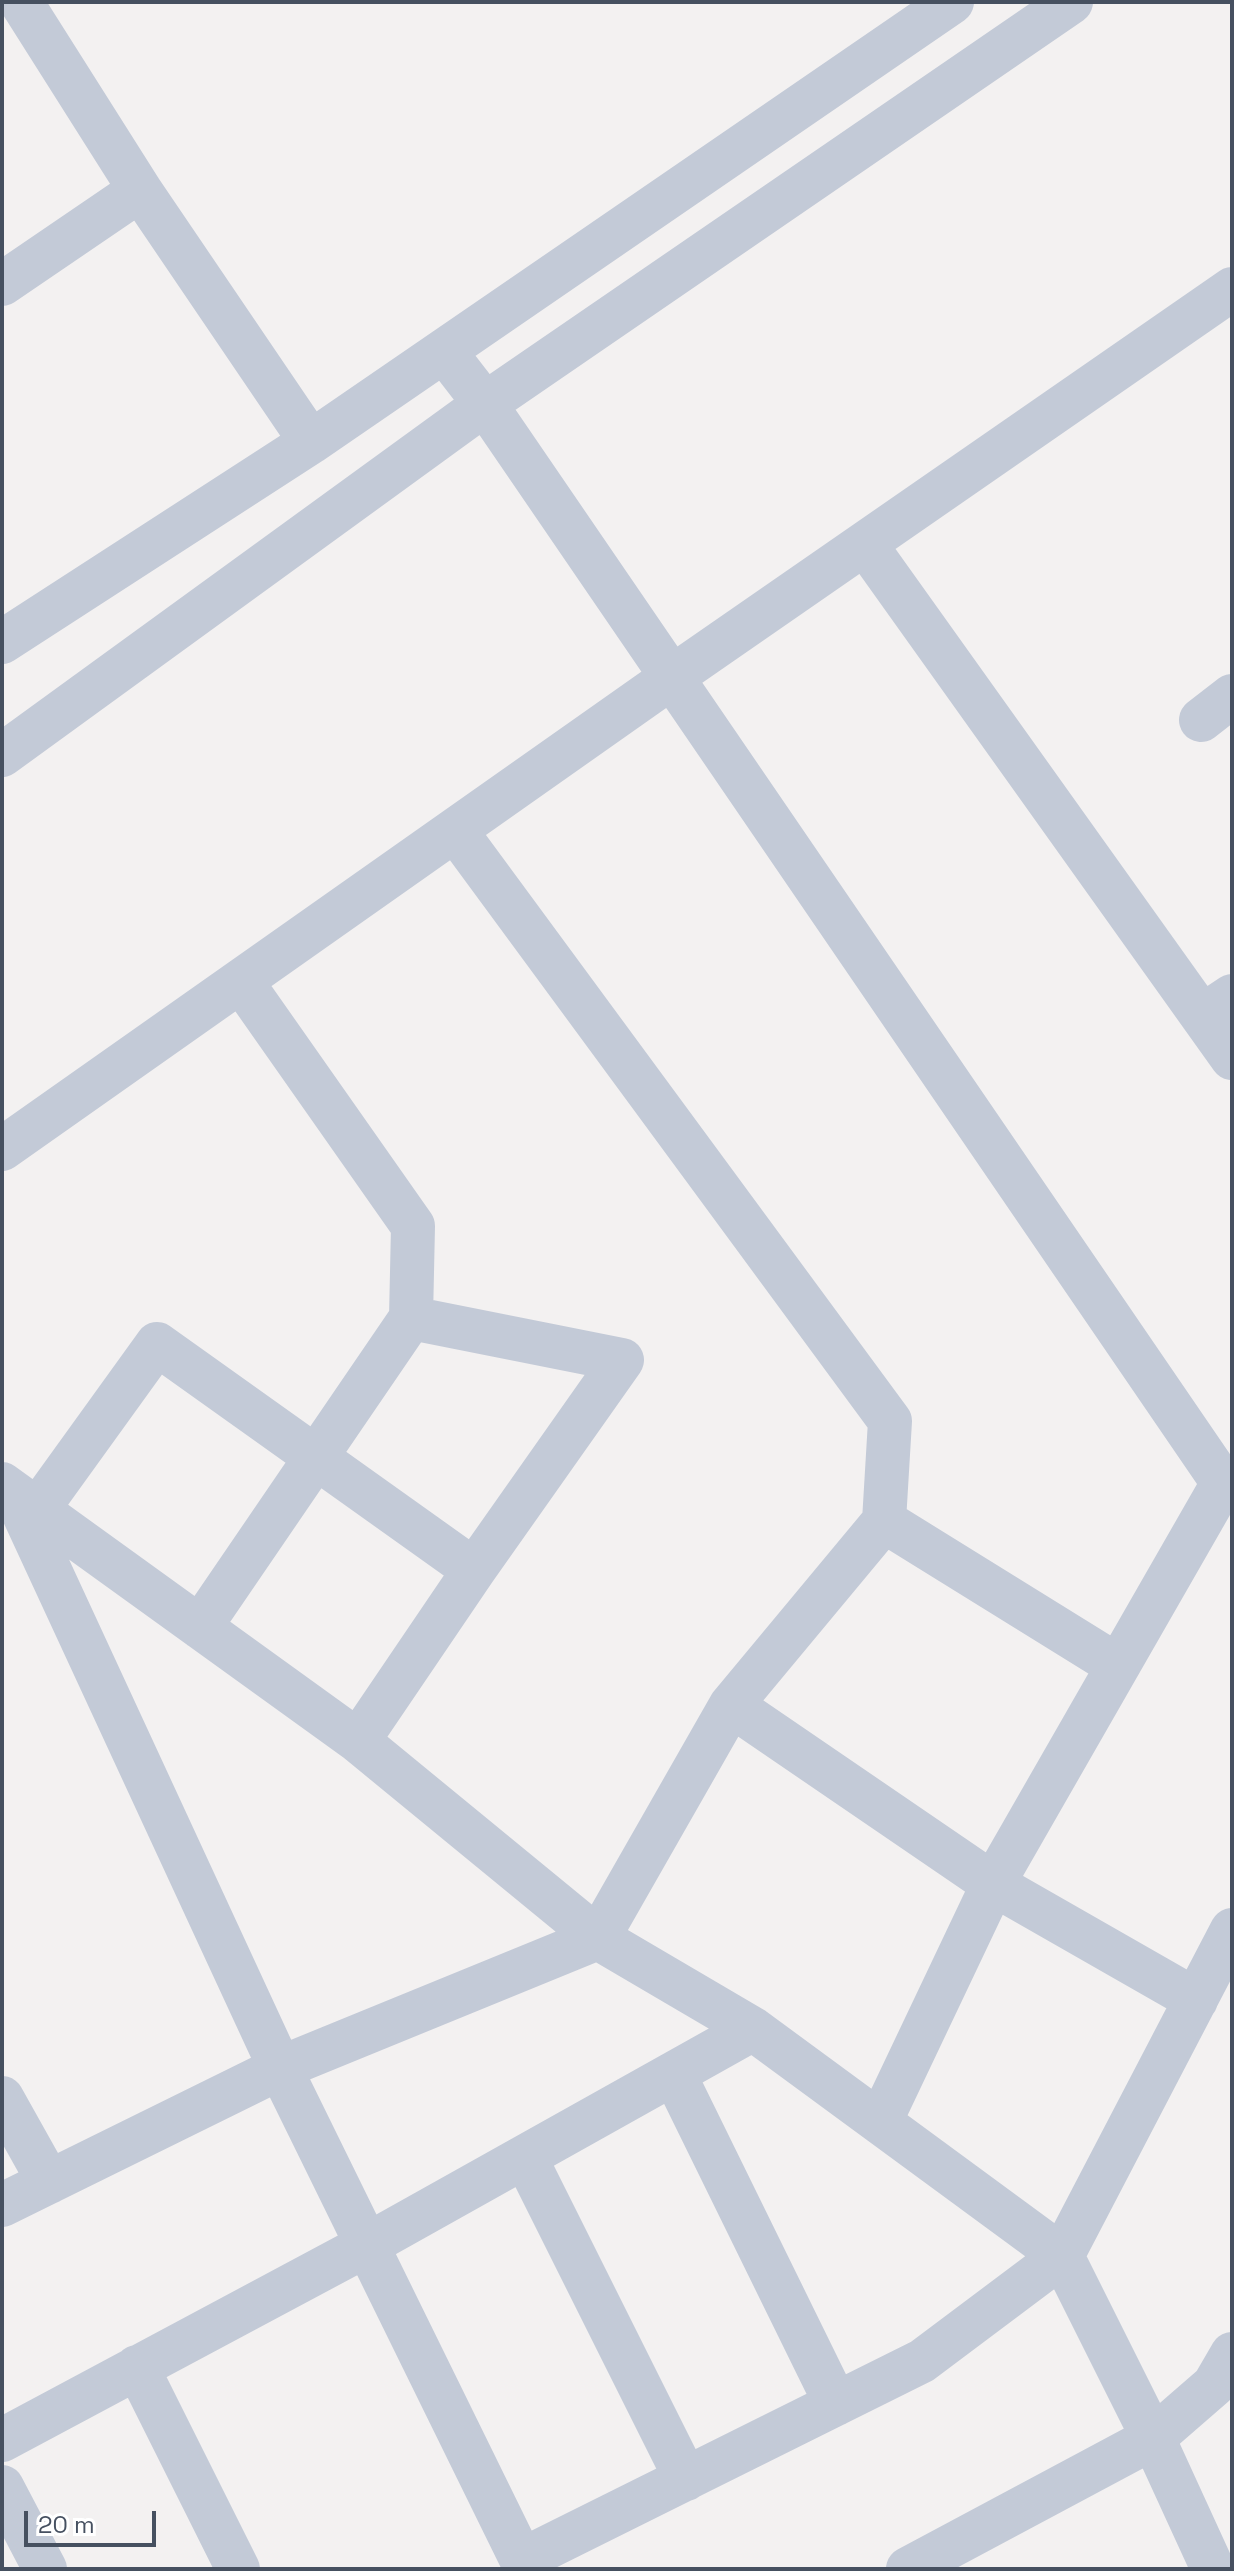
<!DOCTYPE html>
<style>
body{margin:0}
#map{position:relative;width:1234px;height:2571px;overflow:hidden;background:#f3f1f1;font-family:"Space Grotesk",sans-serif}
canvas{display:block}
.frame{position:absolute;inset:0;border:4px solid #465060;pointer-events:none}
.scale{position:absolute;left:24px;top:2511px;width:132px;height:36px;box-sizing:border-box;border:4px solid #465060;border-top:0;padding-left:10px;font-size:24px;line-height:28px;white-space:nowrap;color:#465060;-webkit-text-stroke:6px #fff;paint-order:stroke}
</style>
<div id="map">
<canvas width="1234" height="2571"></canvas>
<div class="frame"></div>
<div class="scale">20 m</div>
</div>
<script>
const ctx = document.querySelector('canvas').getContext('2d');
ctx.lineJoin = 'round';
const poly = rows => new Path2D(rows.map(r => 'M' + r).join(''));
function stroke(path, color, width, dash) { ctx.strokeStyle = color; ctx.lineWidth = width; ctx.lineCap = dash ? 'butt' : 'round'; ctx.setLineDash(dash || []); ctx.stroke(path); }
stroke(poly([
 [21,2,140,190,311,442],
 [2,284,140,190],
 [444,351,485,404,1223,1483,1232,1486],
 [865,544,1232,1058],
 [2,642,311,442,952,2],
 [1201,720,1232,696],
 [2,755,485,404,1071,2],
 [1202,1016,1232,996],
 [2,1149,672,677,1232,289],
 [2,1484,358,1741,598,1938,753,2029,1062,2256,1153,2438,1213,2569],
 [15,1495,280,2068,526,2569],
 [38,1509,157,1344,474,1570],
 [884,1521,1118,1666],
 [200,1627,411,1318,413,1226,241,981],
 [731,1705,993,1884,1196,2000],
 [358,1741,474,1570,622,1360,411,1318],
 [674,2074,836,2404],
 [2,2098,49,2182],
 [880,2122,993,1884,1223,1483,1232,1477],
 [525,2157,686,2479],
 [2,2205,280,2068,598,1938,731,1705,884,1521,890,1421,455,830],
 [137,2367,238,2569],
 [2,2440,367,2245,753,2029],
 [2,2487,45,2569],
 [522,2560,922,2361,1062,2256,1232,1930],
 [908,2569,1153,2438,1214,2385,1232,2354]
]), '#c3cad7', 44);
</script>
